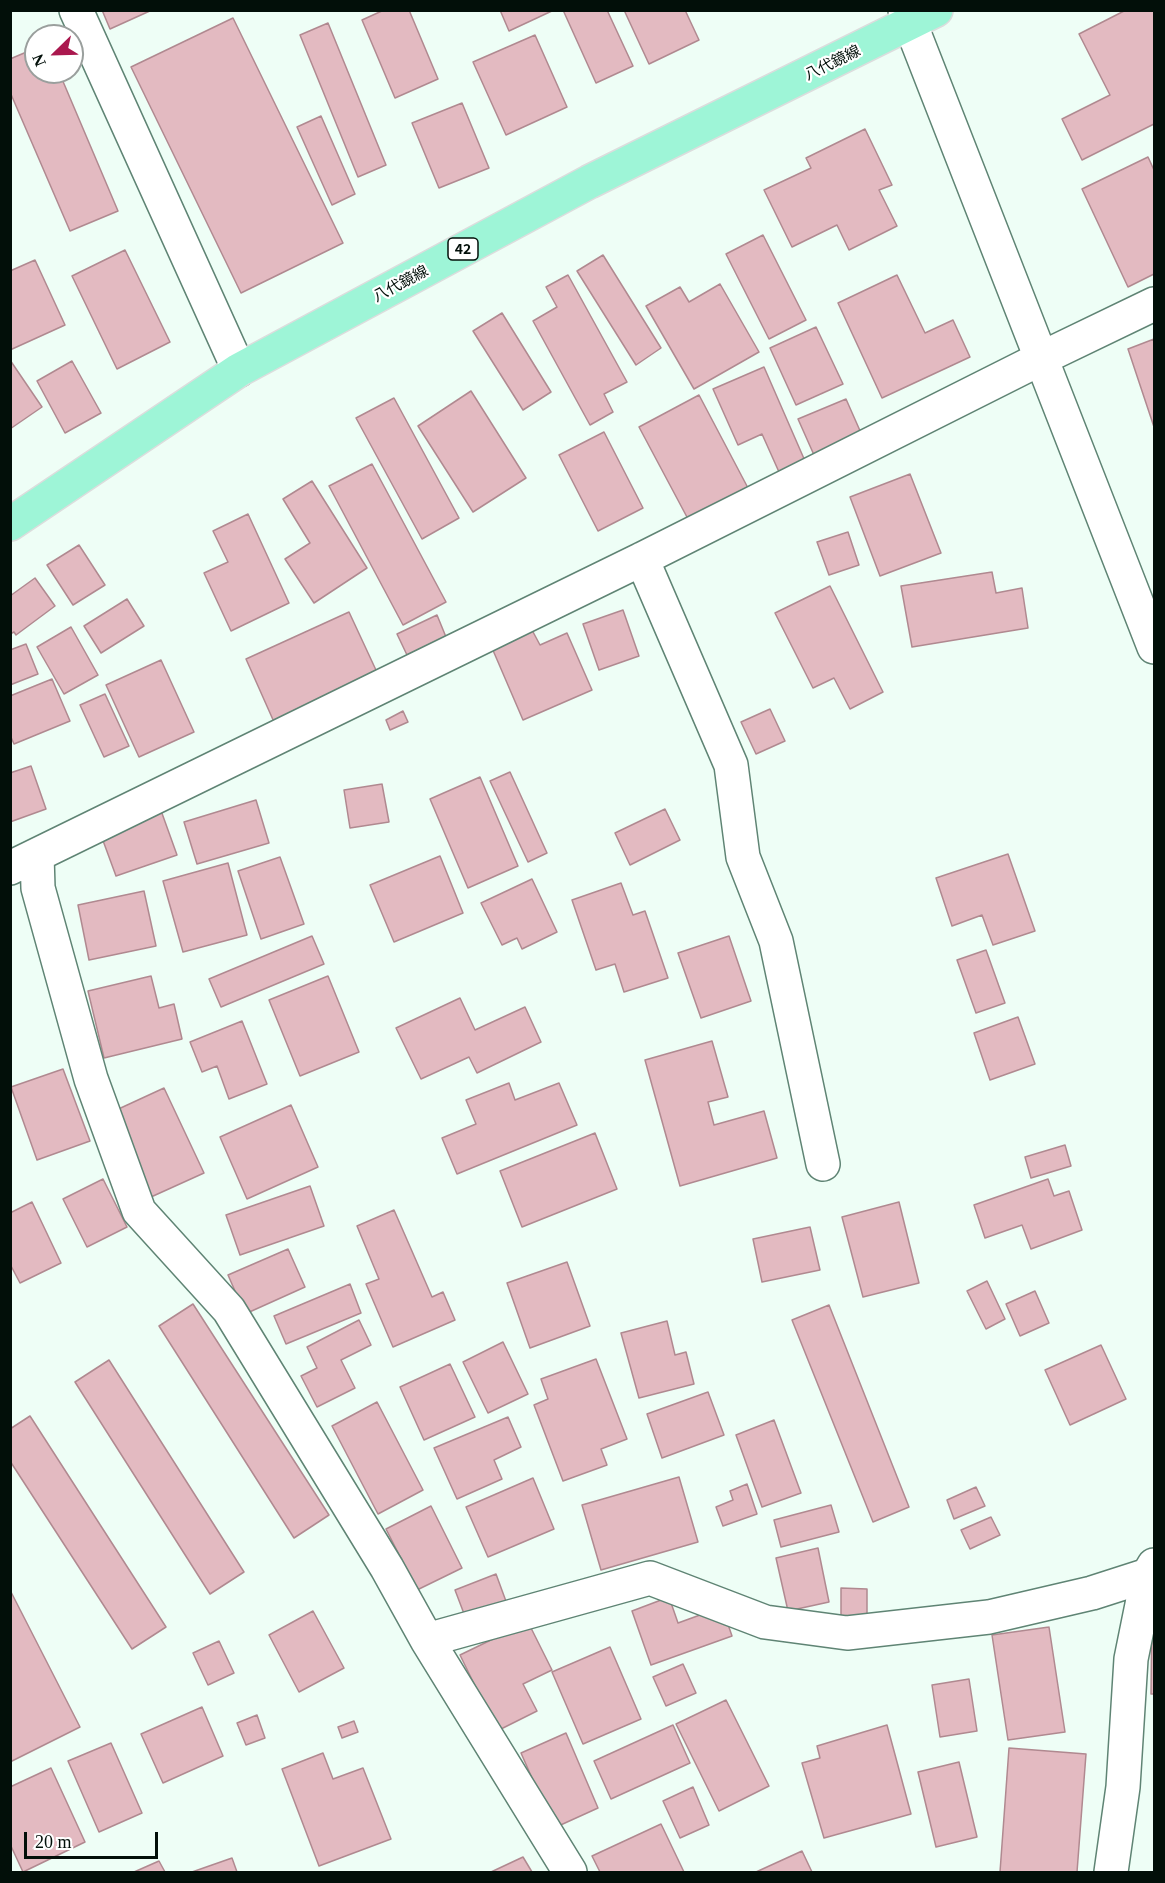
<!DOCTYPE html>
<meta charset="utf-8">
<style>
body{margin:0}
#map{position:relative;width:1165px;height:1883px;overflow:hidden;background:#eefef6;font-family:Georgia,serif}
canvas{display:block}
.frame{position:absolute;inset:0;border:12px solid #020f09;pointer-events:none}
.north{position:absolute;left:24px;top:24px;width:60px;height:60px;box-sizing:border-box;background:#fff;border:2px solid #9a9f9d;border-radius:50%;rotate:247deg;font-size:16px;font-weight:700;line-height:24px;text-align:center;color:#020f09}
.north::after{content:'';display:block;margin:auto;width:21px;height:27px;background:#aa184e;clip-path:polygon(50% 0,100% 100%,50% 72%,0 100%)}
.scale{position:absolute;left:24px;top:1832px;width:134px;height:27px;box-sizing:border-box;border:3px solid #020f09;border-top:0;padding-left:8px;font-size:18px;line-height:21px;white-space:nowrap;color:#020f09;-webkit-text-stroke:4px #fff;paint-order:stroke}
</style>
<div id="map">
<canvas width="1165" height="1883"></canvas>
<div class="frame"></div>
<div class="north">N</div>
<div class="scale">20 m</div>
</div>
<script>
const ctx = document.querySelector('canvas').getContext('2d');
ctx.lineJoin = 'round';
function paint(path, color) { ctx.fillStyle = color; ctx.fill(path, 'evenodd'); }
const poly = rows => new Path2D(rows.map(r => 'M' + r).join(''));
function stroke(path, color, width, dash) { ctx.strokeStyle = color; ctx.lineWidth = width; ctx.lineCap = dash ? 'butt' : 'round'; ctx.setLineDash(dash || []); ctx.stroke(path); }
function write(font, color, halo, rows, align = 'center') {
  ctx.font = font + ' Georgia,"Noto Sans JP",serif'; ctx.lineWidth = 4.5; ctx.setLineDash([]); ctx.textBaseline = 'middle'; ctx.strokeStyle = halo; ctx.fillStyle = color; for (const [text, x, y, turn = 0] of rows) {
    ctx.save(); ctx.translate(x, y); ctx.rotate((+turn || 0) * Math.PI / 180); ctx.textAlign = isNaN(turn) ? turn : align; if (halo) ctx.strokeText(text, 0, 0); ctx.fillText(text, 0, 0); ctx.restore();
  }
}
const building = poly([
 [102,10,152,10,110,29,102,10],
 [384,10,409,10,438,79,395,98,362,20,384,10],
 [500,10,554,10,509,31,500,10],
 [563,10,607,10,633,66,596,83,563,10],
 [624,10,685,10,699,40,649,64,624,10],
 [1126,10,1154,10,1154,124,1082,160,1062,119,1110,95,1079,34,1126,10],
 [233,18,343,243,241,293,131,67,233,18],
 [328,23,386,165,358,177,300,35,328,23],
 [535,35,567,107,506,135,473,62,535,35],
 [36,48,36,72,59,72,118,211,70,231,10,92,10,59,36,48],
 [462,103,489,168,439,188,412,123,462,103],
 [321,116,355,194,332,205,297,127,321,116],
 [865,129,892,185,879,190,897,226,849,250,837,225,792,247,764,190,811,168,806,158,865,129],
 [1148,157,1154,170,1154,274,1128,287,1082,189,1148,157],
 [763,235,806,320,769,339,726,254,763,235],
 [125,250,170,342,117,369,72,276,125,250],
 [603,255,661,348,636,365,577,271,603,255],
 [35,260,65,325,10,350,10,271,35,260],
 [568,275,627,382,604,394,613,412,590,425,533,321,557,307,546,287,568,275],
 [897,275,925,333,953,320,970,357,882,398,838,303,897,275],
 [720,284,759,352,694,389,646,306,680,287,689,302,720,284],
 [502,313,551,392,523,410,473,331,502,313],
 [816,327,843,384,796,405,770,348,816,327],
 [1154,339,1154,427,1128,349,1154,339],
 [10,360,42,407,10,429,10,360],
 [72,361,101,413,65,433,37,381,72,361],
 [764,367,805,461,779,472,762,434,738,445,713,389,764,367],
 [471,391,526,478,473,512,418,426,471,391],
 [699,395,748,488,688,519,639,427,699,395],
 [394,398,459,518,422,539,356,418,394,398],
 [846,399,861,433,814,455,798,419,846,399],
 [604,432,643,508,598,531,559,455,604,432],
 [372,464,446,602,403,625,329,486,372,464],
 [910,474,941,553,880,576,850,497,910,474],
 [312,481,367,568,314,603,285,559,310,543,283,499,312,481],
 [248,514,289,603,231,631,204,573,228,562,213,531,248,514],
 [848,532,859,565,829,575,817,542,848,532],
 [79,545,105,585,73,605,47,565,79,545],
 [992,572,996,593,1022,588,1028,628,912,647,901,586,992,572],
 [35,578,55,606,16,635,14,632,10,634,10,596,35,578],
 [830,586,883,692,850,709,834,678,813,688,775,613,830,586],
 [127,599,144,626,101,653,84,626,127,599],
 [623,610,639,656,599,670,583,624,623,610],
 [349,612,382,683,278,731,246,659,349,612],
 [437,615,446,637,407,655,397,634,437,615],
 [71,627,98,675,64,694,37,647,71,627],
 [532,630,540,645,567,633,592,690,523,720,492,648,532,630],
 [26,644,38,674,10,685,10,650,26,644],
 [161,660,194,732,139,757,106,685,161,660],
 [52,679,70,721,14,744,10,735,10,696,52,679],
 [105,694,129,746,104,757,80,705,105,694],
 [770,709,785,741,756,754,741,722,770,709],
 [403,711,408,722,390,730,386,720,403,711],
 [31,766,46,809,10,822,10,773,31,766],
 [510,772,547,853,528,862,490,781,510,772],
 [480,777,518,866,468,888,430,799,480,777],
 [382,784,389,822,350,828,344,790,382,784],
 [256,800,269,843,197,864,184,822,256,800],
 [159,805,177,855,116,876,98,827,159,805],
 [665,809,680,840,630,865,615,833,665,809],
 [1008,854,1035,931,993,945,982,915,952,926,936,878,1008,854],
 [440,856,463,913,394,942,370,885,440,856],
 [280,857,304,924,261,939,238,871,280,857],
 [228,863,247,935,183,952,163,881,228,863],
 [532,879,557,932,522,949,517,938,502,945,481,903,532,879],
 [621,883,633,915,645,911,668,978,624,992,615,964,596,970,572,900,621,883],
 [144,891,156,946,89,960,78,905,144,891],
 [312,936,324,964,221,1007,209,979,312,936],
 [729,936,751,1001,701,1018,678,953,729,936],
 [986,950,1005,1003,976,1013,957,960,986,950],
 [151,976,159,1008,174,1004,182,1039,104,1058,88,991,151,976],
 [328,976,359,1052,300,1076,269,1000,328,976],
 [460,998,475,1030,525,1007,541,1042,477,1073,469,1057,421,1079,396,1028,460,998],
 [1018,1017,1035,1064,990,1080,974,1033,1018,1017],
 [242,1021,267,1084,229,1099,217,1066,202,1072,190,1042,242,1021],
 [712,1041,728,1097,708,1102,714,1125,764,1111,777,1158,680,1186,645,1060,712,1041],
 [63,1069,90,1141,37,1160,11,1087,63,1069],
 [509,1083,515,1100,559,1083,577,1125,457,1174,442,1138,476,1124,466,1100,509,1083],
 [164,1088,204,1173,151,1197,112,1112,164,1088],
 [291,1105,318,1167,247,1199,220,1137,291,1105],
 [595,1133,617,1189,522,1227,500,1171,595,1133],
 [1065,1145,1071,1166,1031,1178,1025,1157,1065,1145],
 [103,1179,127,1227,87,1247,63,1199,103,1179],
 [1048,1179,1054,1196,1069,1191,1082,1230,1031,1249,1022,1225,985,1238,974,1205,1048,1179],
 [310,1186,324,1226,240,1255,226,1215,310,1186],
 [32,1202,61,1263,20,1283,10,1264,10,1213,32,1202],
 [899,1202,919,1283,863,1297,842,1217,899,1202],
 [394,1210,432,1297,443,1292,455,1320,393,1347,366,1284,379,1279,357,1226,394,1210],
 [810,1227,820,1270,762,1282,753,1239,810,1227],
 [288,1249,305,1287,245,1314,228,1275,288,1249],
 [567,1262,590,1326,530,1348,507,1283,567,1262],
 [987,1281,1005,1319,986,1329,967,1291,987,1281],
 [350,1284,361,1313,286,1344,274,1316,350,1284],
 [1035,1291,1049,1323,1020,1336,1006,1304,1035,1291],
 [193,1304,329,1515,294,1538,159,1326,193,1304],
 [829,1305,909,1507,873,1522,792,1320,829,1305],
 [359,1320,371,1345,341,1360,355,1388,317,1407,301,1376,317,1368,307,1347,359,1320],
 [667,1321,675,1355,686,1352,694,1384,639,1398,621,1333,667,1321],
 [503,1342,528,1394,488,1413,463,1362,503,1342],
 [1101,1345,1126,1399,1070,1425,1045,1370,1101,1345],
 [596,1359,627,1439,601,1449,607,1465,563,1481,534,1405,548,1399,541,1379,596,1359],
 [109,1360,244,1572,210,1594,75,1382,109,1360],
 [450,1364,475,1417,424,1440,400,1387,450,1364],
 [708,1392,724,1435,662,1458,647,1414,708,1392],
 [377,1402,423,1490,378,1514,332,1426,377,1402],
 [30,1416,166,1627,132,1649,10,1461,10,1429,30,1416],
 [508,1417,521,1447,494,1460,502,1479,457,1499,434,1448,508,1417],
 [774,1420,801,1493,762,1507,736,1435,774,1420],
 [679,1477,698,1542,601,1570,582,1505,679,1477],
 [533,1478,554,1529,488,1557,466,1507,533,1478],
 [747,1484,757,1514,723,1526,716,1507,733,1500,730,1491,747,1484],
 [976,1487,985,1506,954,1519,947,1500,976,1487],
 [831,1505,839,1532,781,1547,774,1520,831,1505],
 [431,1506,462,1568,417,1590,386,1529,431,1506],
 [991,1517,1000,1535,970,1549,961,1530,991,1517],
 [818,1548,829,1602,788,1611,776,1558,818,1548],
 [496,1574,507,1604,466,1619,455,1590,496,1574],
 [841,1588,867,1589,867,1617,841,1616,841,1588],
 [10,1590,80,1727,10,1762,10,1590],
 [669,1597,678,1623,722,1607,732,1636,651,1665,632,1611,669,1597],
 [1152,1605,1154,1605,1154,1694,1151,1694,1152,1605],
 [313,1611,344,1668,299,1692,269,1635,313,1611],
 [528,1622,552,1670,523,1684,537,1711,497,1731,460,1655,528,1622],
 [1049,1627,1065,1732,1008,1740,992,1635,1049,1627],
 [219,1641,234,1673,208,1685,193,1653,219,1641],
 [610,1647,641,1719,583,1744,552,1672,610,1647],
 [683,1664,696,1693,666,1706,653,1677,683,1664],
 [969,1679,977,1731,940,1737,932,1685,969,1679],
 [726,1700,769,1786,719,1811,676,1724,726,1700],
 [202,1707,223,1756,163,1783,141,1734,202,1707],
 [257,1715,265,1738,246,1745,237,1723,257,1715],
 [354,1721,358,1732,342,1738,338,1727,354,1721],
 [673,1725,690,1763,611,1799,594,1761,673,1725],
 [887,1725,911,1814,824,1838,802,1763,820,1758,817,1746,887,1725],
 [566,1733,598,1808,554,1828,521,1753,566,1733],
 [111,1743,142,1813,99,1832,68,1761,111,1743],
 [1009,1748,1086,1754,1077,1872,1000,1872,1009,1748],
 [323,1753,333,1779,363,1768,391,1839,319,1866,282,1769,323,1753],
 [959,1762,977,1837,936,1847,918,1772,959,1762],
 [51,1768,85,1842,23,1872,10,1844,10,1787,51,1768],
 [693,1787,709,1825,680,1838,663,1801,693,1787],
 [661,1824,684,1872,600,1872,592,1856,661,1824],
 [802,1851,812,1872,756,1872,802,1851],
 [523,1857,532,1872,491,1872,523,1857],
 [232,1858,237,1872,192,1872,232,1858],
 [159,1861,165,1872,134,1872,159,1861]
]);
paint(building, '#e3bac1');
stroke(building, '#b08990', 1.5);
const minor = poly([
 [76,10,239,370],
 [642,559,731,765,743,857,776,941,823,1164],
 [37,855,38,888,91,1079,139,1211,229,1310,387,1568,427,1640,650,1578,765,1622,847,1633,989,1617,1092,1593,1148,1575,1154,1565],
 [10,868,642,559,1042,358,1154,304],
 [427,1640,570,1872],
 [1111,1872,1123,1787,1131,1659,1148,1575,1154,1576]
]);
const tertiary = poly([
 [905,10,1154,647]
]);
const primary = poly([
 [10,524,239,370,589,182,936,10]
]);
stroke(minor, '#5f8474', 36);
stroke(tertiary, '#5f8474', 36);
stroke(primary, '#dcdddd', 36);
stroke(minor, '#fff', 33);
stroke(tertiary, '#fff', 33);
stroke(primary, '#9ef5d7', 33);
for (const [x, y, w] of [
 [463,249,30]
]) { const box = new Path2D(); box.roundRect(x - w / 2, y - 11, w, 22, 4.5); ctx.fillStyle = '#fff'; ctx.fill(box); stroke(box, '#020f09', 1.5); }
write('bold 14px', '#020f09', null, [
 ["42",463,249]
]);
write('15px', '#020f09', '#fff', [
 ["八代鏡線",832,62,-26],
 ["八代鏡線",400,283,-28]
]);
</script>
